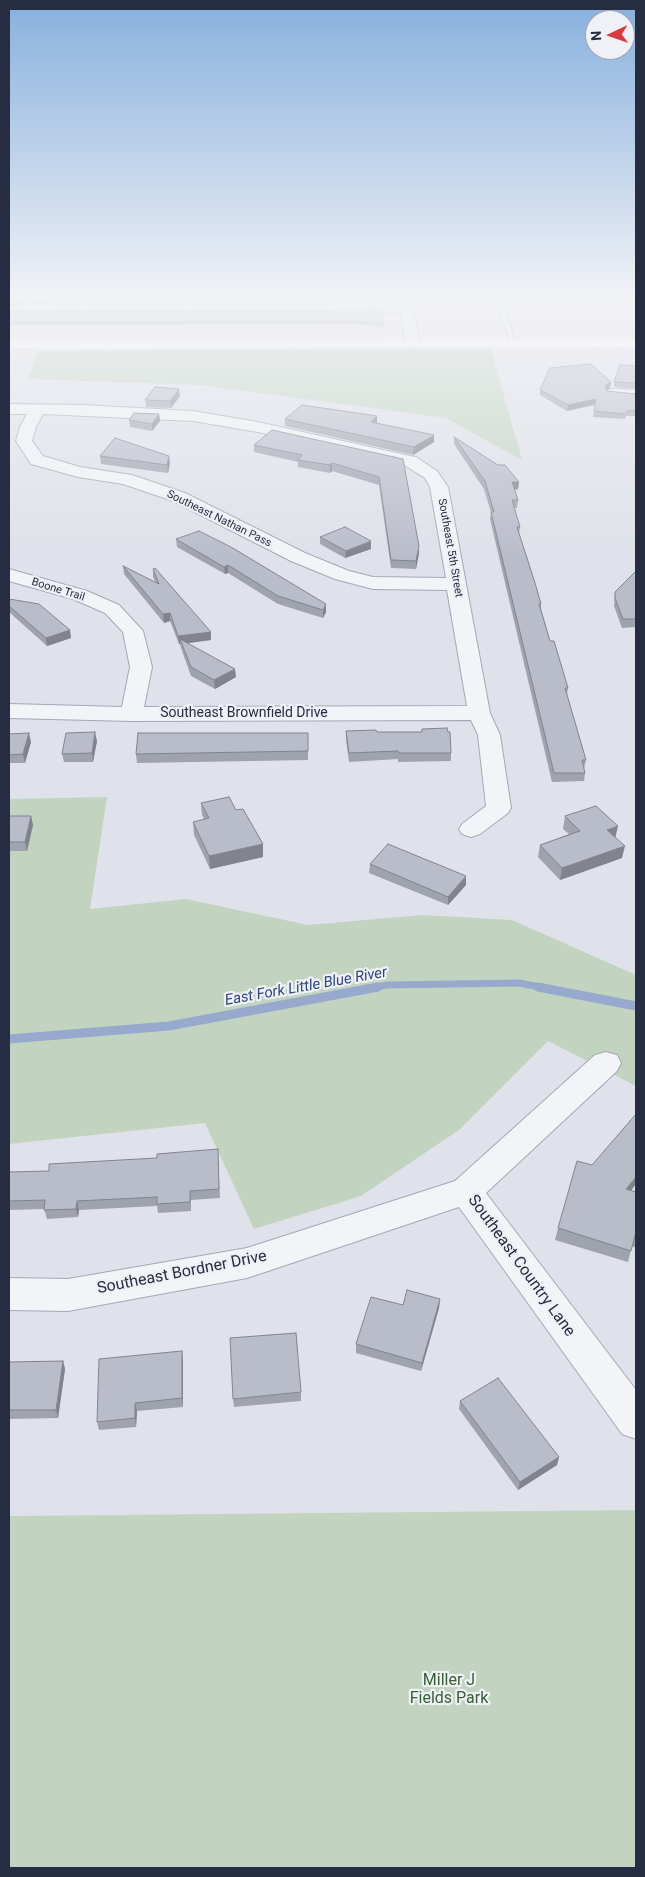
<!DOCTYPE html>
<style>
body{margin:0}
#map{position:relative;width:645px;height:1877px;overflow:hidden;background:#dfe2ea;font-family:Roboto,sans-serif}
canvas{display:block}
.frame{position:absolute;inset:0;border:10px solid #262d43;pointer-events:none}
.north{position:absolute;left:585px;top:10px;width:50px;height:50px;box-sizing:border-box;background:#eff1f7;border:1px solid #9fa3af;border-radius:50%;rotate:267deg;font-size:14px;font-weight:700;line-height:20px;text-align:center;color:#262d43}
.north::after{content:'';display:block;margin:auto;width:18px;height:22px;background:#da393d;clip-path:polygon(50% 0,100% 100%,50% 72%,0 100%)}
</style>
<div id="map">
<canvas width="645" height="1877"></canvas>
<div class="frame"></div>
<div class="north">N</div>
</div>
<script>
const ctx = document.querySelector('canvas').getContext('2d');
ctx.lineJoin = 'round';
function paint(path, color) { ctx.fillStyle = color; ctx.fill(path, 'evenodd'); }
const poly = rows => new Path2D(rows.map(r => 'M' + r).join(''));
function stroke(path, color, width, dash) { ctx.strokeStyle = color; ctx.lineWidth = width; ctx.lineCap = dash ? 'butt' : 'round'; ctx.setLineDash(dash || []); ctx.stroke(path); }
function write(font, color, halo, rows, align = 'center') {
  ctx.font = font + ' Roboto,sans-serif'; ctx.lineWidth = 4.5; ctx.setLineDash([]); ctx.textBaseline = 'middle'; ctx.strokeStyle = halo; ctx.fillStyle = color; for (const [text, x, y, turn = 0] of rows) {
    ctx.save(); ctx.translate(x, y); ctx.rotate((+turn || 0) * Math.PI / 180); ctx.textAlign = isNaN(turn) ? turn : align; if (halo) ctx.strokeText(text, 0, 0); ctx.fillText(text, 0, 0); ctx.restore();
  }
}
paint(poly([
 [491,349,522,460,446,418,200,385,28,379,37,351],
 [107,797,90,909,186,899,308,925,422,915,512,920,636,975,636,1086,548,1041,459,1130,361,1196,254,1229,205,1123,9,1144,9,799],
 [636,1510,636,1868,9,1868,9,1516]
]), '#c2d4c0');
stroke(poly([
 [371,988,387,985,519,983,545,988]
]), '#97aacd', 7);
stroke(poly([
 [538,987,636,1006],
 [9,1039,169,1026,378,987]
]), '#97aacd', 9);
const service = poly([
 [495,297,501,297,516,345,511,344,495,297]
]);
const minor = poly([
 [398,297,410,297,420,344,418,347,413,348,406,344,400,312,9,314,9,306,399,304,398,297],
 [613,389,636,390,636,398,608,396,606,393,608,390,613,389],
 [9,404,83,405,193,411,258,422,410,456,416,457,437,471,448,487,490,713,500,735,511,808,508,813,480,834,471,837,462,834,459,829,462,824,486,806,478,735,471,720,132,721,9,718,9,704,122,707,130,667,123,632,105,613,73,599,9,581,9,569,87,591,119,605,143,631,152,667,144,707,467,706,447,590,373,589,335,579,291,561,173,501,123,484,78,477,31,464,16,441,20,427,27,414,9,414,9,404],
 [43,414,193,421,258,432,404,465,425,478,430,487,446,578,373,577,349,571,305,553,185,493,132,475,80,467,43,456,32,441,36,427,43,414],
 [606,1052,617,1055,621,1063,617,1071,486,1193,636,1390,636,1439,622,1434,459,1207,247,1278,68,1311,9,1310,9,1278,68,1279,247,1248,455,1181,595,1055,606,1052]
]);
stroke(service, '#a4a8b5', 2);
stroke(minor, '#a4a8b5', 2);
paint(service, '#f2f4f8');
paint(minor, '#f2f4f8');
paint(poly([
 [636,339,636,347,9,348,9,340,636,339]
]), '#fff');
paint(poly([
 [380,299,380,302,12,304,12,301],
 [382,310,384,328,360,324,9,325,9,311],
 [636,366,636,389,614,387,614,382],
 [611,382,610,388,607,390,607,391,636,394,636,416,626,416,625,419,593,417,595,405,567,411,540,395,540,390],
 [180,396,171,408,146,407,145,400],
 [159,414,160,421,152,431,130,427,129,420],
 [285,419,377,423,434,442,413,455,285,426],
 [454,437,519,482,518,489,514,490,518,500,517,508,514,508,520,527,519,533,541,604,541,609,550,641,568,688,567,695,586,760,584,769,585,773,584,781,552,782,490,519,491,512,484,489,454,444],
 [254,445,403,459,419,546,416,569,391,568,379,485,332,471,330,473,298,467,298,462,254,452],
 [100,456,170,463,168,473,101,464],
 [320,537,371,549,345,558,320,544],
 [176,539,326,612,323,618,278,604,228,573,225,574,177,547],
 [123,566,156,583,153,577,153,569,211,632,211,640,187,643,236,677,215,689,191,676,181,648,180,644,179,644,170,621,164,623,124,574],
 [636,571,636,627,622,628,614,606,615,592],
 [9,599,71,638,47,646,9,612],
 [422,729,451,753,451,761,398,762,398,759,349,762,346,740,346,731,377,732,421,732],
 [308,733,308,760,137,763,136,754],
 [9,734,31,742,25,763,9,763],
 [97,741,93,762,64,762,62,754],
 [201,803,236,810,263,844,263,857,210,869,194,835,193,822,204,819,202,815],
 [9,816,31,816,33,825,27,851,9,851],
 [565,816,616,837,622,858,560,880,538,857,540,845,569,834,563,829],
 [370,864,466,885,448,905,369,873],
 [218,1158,220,1198,191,1200,191,1211,158,1213,157,1206,79,1210,78,1217,47,1219,44,1209,9,1210,9,1172,49,1171],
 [631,1191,636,1192,636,1248,632,1246,628,1262,555,1240,558,1228],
 [440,1299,439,1308,421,1371,356,1353,356,1344,403,1305],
 [183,1360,183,1407,137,1411,136,1427,99,1430,97,1422],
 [63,1361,65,1369,58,1418,9,1419,9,1362],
 [301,1392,301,1401,234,1407,233,1399],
 [460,1401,559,1457,557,1465,518,1490,459,1409]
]), '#9fa3ae');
paint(poly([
 [611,382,610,388,604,392,605,386],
 [179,389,180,396,171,408,170,401],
 [596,399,595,404,567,411,568,405],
 [159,414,160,421,152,431,152,424],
 [377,416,377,423,371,422],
 [434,435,434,442,413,455,414,447],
 [169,456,170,463,168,473,167,465],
 [332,463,332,471,330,473,330,465],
 [512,482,519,482,518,489,511,490],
 [371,541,371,549,345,558,346,551],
 [419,546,419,554,416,569,416,561],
 [228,565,228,573,225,574,224,567],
 [326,604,326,612,323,618,323,610],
 [170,613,170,621,164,623,163,614],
 [70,630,71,638,47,646,46,638],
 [211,632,211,640,182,644,180,639,180,644,179,644,178,636],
 [235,669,236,677,215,689,214,680],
 [95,732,97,741,93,762,92,753],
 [29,733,31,742,25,763,23,754],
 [31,816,33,825,27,851,25,842],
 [618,826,615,839,607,830],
 [263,844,263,857,210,869,209,856],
 [625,846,622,858,560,880,562,868],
 [466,876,466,885,448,905,448,897],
 [636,1177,636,1184,623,1201,626,1189],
 [77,1201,79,1210,78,1217,76,1209],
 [440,1299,439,1308,421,1371,422,1363],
 [182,1351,183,1360,183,1407,182,1398],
 [63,1361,65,1369,58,1418,56,1410],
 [135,1403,137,1411,136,1427,135,1418],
 [559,1457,557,1465,518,1490,520,1482]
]), '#82848d');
const building = poly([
 [14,297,380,297,380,299,12,301,14,297],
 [382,310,384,324,360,321,9,322,9,311,382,310],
 [591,364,611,382,605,386,607,391,636,394,636,410,627,411,626,414,594,411,596,399,568,405,540,390,550,368,591,364],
 [620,365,636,366,636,383,614,382,620,365],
 [155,387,179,389,170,401,145,400,155,387],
 [302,405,377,416,371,422,434,435,414,447,285,419,302,405],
 [134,413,159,414,152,424,129,420,134,413],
 [272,430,403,459,419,546,416,561,391,560,379,477,332,463,330,465,298,460,302,455,254,445,272,430],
 [454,437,498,465,505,465,519,482,512,482,518,500,512,500,520,527,517,527,535,583,541,604,539,604,550,641,554,641,568,688,565,688,586,760,582,760,585,773,554,773,491,512,494,512,485,481,454,437],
 [115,438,169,456,167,465,100,456,115,438],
 [345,527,371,541,346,551,320,537,345,527],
 [199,531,231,547,326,604,323,610,278,596,228,565,224,567,176,539,199,531],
 [123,566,159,584,153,569,155,568,211,632,178,636,170,613,163,614,123,566],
 [636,571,636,619,623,619,615,598,615,592,636,571],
 [9,599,39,604,70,630,46,638,9,606,9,599],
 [180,639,235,669,214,680,191,667,180,639],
 [447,728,448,732,450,732,451,753,399,753,398,751,349,753,346,731,376,730,377,732,422,732,422,729,447,728],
 [95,732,92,753,62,754,66,733,95,732],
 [29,733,23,754,9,755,9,734,29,733],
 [138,733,308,733,308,751,136,754,138,733],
 [229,797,236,810,243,809,263,844,209,856,193,822,209,818,201,803,229,797],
 [596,806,618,826,607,830,625,846,562,868,540,845,580,831,565,816,596,806],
 [9,816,31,816,25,842,9,842,9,816],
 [388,844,466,876,448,897,370,864,388,844],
 [636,1114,636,1177,626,1189,636,1192,636,1235,635,1235,631,1251,558,1228,577,1161,592,1165,636,1114],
 [218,1149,219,1189,190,1191,190,1202,157,1204,157,1197,77,1201,76,1209,44,1210,45,1200,9,1201,9,1172,49,1171,49,1164,157,1158,157,1154,218,1149],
 [407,1290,440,1299,422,1363,356,1344,371,1297,403,1305,407,1290],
 [296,1333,301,1392,233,1399,230,1338,296,1333],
 [182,1351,182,1398,135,1403,135,1418,97,1422,99,1359,182,1351],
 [63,1361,56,1410,9,1410,9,1362,63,1361],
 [498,1378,559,1457,520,1482,460,1401,498,1378]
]);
paint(building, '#b9bdca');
stroke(building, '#82848d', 1);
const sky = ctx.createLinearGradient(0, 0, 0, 559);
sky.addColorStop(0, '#87b0dd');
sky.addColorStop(0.53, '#f1f2f6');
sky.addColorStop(1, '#f1f2f600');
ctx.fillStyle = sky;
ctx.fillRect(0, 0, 645, 559);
write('11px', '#262d43', '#eff1f7', [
 ["Southeast Nathan Pass",219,519,26],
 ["Southeast 5th Street",450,548,80],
 ["Boone Trail",58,590,17]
]);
write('14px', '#262d43', '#eff1f7', [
 ["Southeast Brownfield Drive",244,713]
]);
write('italic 15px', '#2d467a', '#eff1f7', [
 ["East Fork Little Blue River",306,987,-10]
]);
write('16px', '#262d43', '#eff1f7', [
 ["Southeast Country Lane",521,1266,54],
 ["Southeast Bordner Drive",182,1273,-11]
]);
write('16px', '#356033', '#eff1f7', [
 ["Miller J",449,1681],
 ["Fields Park",449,1699]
]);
</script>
